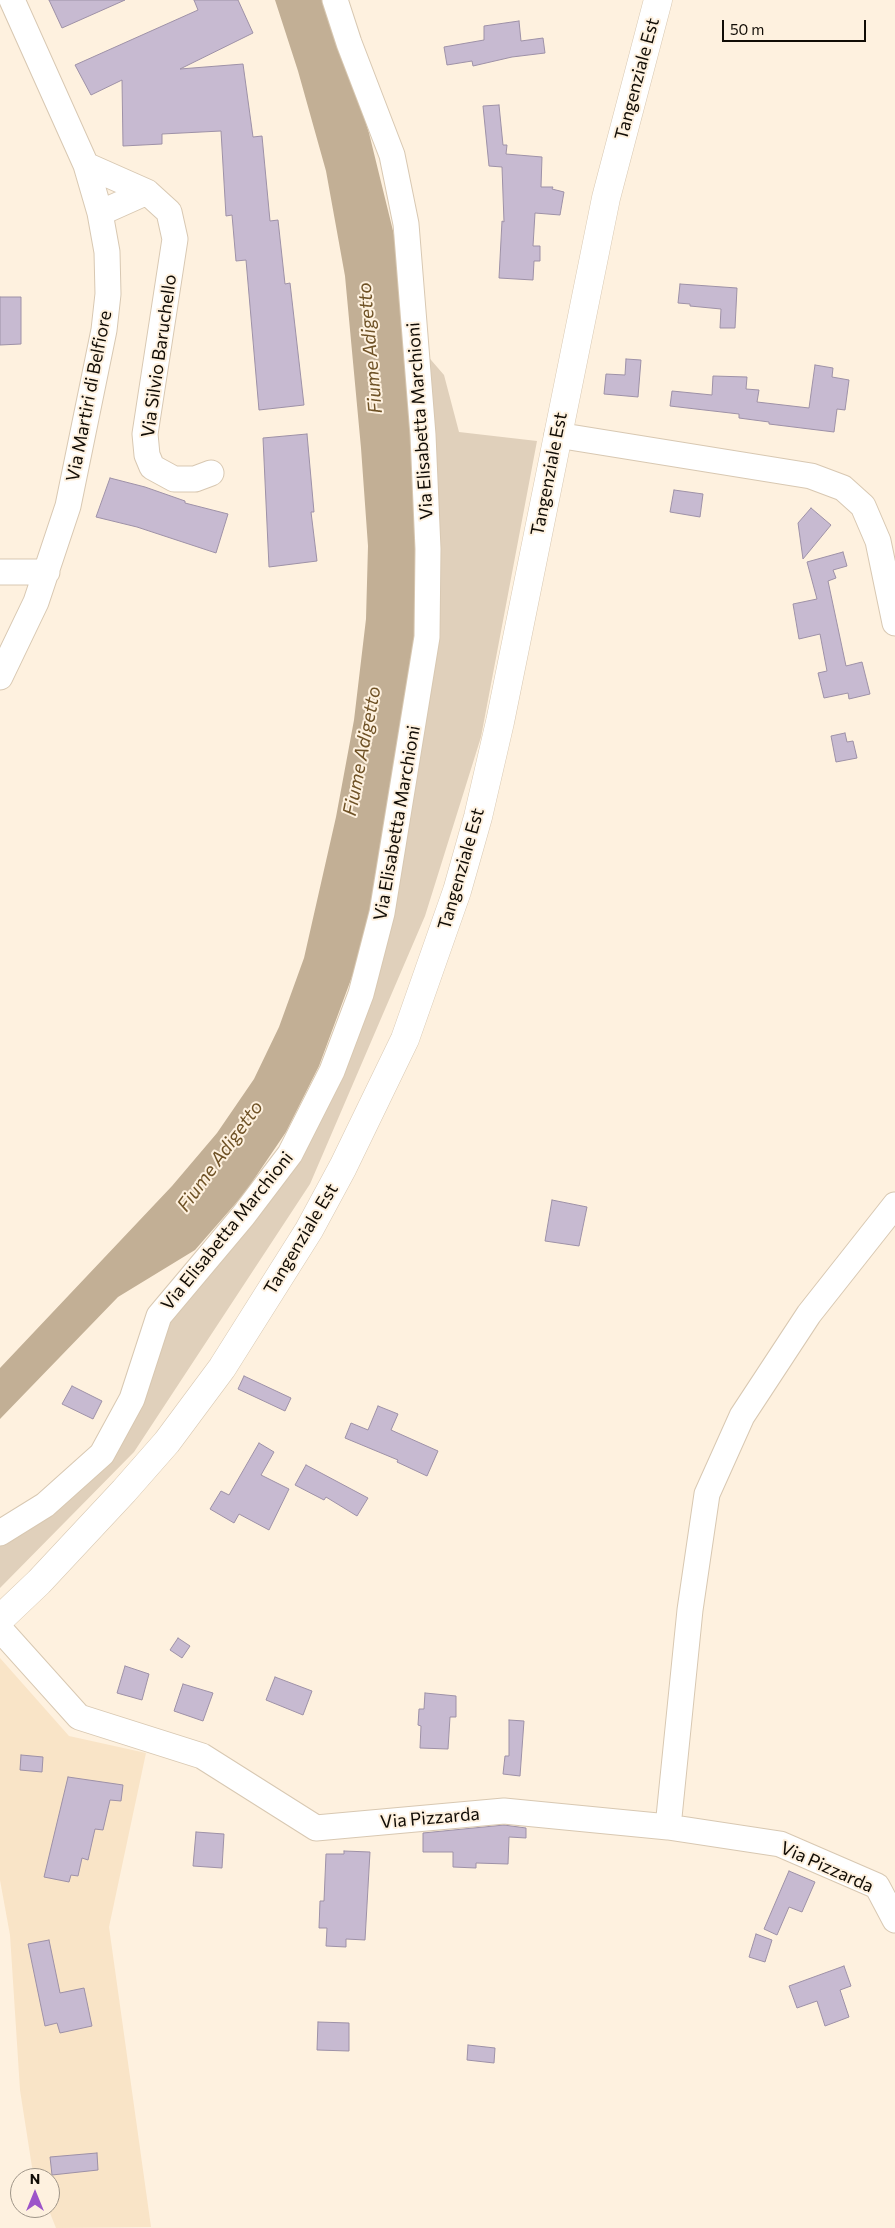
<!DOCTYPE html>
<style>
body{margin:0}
#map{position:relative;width:895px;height:2228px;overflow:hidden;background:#fef1df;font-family:Commissioner,sans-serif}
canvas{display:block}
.north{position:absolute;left:10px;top:2168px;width:50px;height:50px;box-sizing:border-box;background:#fef1df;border:1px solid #9f9588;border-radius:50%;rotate:0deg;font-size:14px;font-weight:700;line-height:20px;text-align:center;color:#110c05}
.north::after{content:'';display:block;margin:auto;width:18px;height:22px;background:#9d55c9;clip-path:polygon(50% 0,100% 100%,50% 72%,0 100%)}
.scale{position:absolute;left:722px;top:20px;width:144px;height:22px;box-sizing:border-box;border:2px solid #110c05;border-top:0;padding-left:6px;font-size:15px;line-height:18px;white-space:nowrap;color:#110c05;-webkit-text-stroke:4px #fef1df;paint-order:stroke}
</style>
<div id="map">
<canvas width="895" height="2228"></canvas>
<div class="north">N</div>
<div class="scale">50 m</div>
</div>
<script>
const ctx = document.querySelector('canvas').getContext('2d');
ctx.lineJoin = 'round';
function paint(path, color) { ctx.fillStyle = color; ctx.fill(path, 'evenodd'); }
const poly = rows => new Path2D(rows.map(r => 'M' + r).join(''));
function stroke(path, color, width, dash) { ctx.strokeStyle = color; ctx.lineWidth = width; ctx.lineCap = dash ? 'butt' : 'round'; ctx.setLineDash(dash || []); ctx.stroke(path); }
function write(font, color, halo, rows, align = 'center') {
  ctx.font = font + ' Commissioner,sans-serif'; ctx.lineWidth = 4; ctx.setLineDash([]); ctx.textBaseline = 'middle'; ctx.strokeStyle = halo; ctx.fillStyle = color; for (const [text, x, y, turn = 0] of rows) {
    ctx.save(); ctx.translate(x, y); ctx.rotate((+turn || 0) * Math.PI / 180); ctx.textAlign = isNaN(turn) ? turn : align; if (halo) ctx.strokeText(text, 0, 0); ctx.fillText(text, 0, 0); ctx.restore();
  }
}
paint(poly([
 [0,1658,69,1736,146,1753,109,1927,151,2227,56,2228,48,2208,50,2208,50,2178,37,2178,32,2167,20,2090,10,1935,0,1880]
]), '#f9e4c7');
paint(poly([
 [425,353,444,375,459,432,537,441,481,737,425,916,310,1184,134,1452,0,1588,0,1539,103,1459,164,1319,294,1161,389,908,429,704,439,582,437,464]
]), '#e0d0bb');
paint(poly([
 [275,0,327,0,369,133,395,239,412,386,421,621,400,780,360,955,319,1066,286,1132,244,1194,195,1250,118,1297,0,1419,0,1368,172,1186,217,1133,254,1079,279,1027,304,958,336,817,354,720,366,619,368,546,361,448,345,276,326,171,298,71]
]), '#c2af95');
const building = poly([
 [49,0,125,0,62,28,49,0],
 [194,0,238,0,253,33,180,69,243,64,253,137,262,136,270,221,278,220,285,284,290,283,304,405,259,410,246,260,236,261,232,215,226,216,221,131,162,134,162,144,123,146,122,80,91,95,75,65,198,10,194,0],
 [519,21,521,41,543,38,545,53,512,57,473,66,472,61,447,65,444,47,484,40,484,26,519,21],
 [499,105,503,145,507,145,506,154,542,157,541,187,553,187,552,189,564,192,560,215,535,213,533,246,540,246,540,261,534,261,533,280,499,278,502,221,504,222,502,167,489,166,483,106,499,105],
 [680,284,737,288,735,328,720,328,721,309,690,306,690,304,678,303,680,284],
 [0,297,21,297,21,344,0,345,0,297],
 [626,359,641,360,638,397,604,394,606,374,625,375,626,359],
 [815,365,833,368,832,377,849,380,845,410,837,409,834,432,769,424,769,422,739,418,739,414,670,406,672,391,712,395,713,376,747,377,746,389,759,390,757,402,809,408,815,365],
 [307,434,314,512,311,512,317,561,269,567,263,438,307,434],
 [110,478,145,487,185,501,185,503,228,514,216,553,137,527,96,517,110,478],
 [674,490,703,494,700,517,670,512,674,490],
 [811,508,831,525,803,559,798,523,811,508],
 [843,552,847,566,833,570,836,578,828,581,846,666,862,662,870,694,849,699,848,693,824,698,818,673,827,671,820,634,799,639,793,604,817,599,807,562,843,552],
 [845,733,847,742,853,741,857,758,836,762,831,736,845,733],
 [552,1200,587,1207,579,1246,545,1241,552,1200],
 [244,1376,291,1398,285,1411,238,1389,244,1376],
 [72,1386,102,1401,93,1419,62,1404,72,1386],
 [378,1406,398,1414,391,1430,438,1451,427,1476,397,1462,398,1460,345,1438,351,1423,368,1430,378,1406],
 [259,1443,274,1452,261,1475,289,1489,269,1530,239,1514,234,1523,210,1509,221,1491,229,1495,259,1443],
 [306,1465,368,1498,357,1516,326,1497,324,1500,295,1485,306,1465],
 [178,1638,190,1646,182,1658,170,1650,178,1638],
 [125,1666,149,1674,142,1700,117,1693,125,1666],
 [275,1677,312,1691,303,1715,266,1700,275,1677],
 [183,1684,213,1693,203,1721,174,1711,183,1684],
 [425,1693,456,1696,456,1717,450,1717,448,1749,420,1748,421,1726,418,1725,419,1709,424,1709,425,1693],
 [509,1720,524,1721,520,1776,503,1774,505,1756,509,1756,509,1720],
 [21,1755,43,1757,42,1772,20,1770,21,1755],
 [68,1777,123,1785,121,1801,110,1800,103,1830,95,1829,88,1860,82,1858,78,1876,71,1875,69,1882,44,1877,68,1777],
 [504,1825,526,1828,526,1838,509,1837,508,1864,476,1863,476,1868,453,1867,453,1852,423,1852,423,1833,504,1825],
 [196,1832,224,1834,222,1868,193,1866,196,1832],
 [344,1851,370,1852,365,1940,346,1939,346,1947,326,1946,327,1928,319,1928,320,1901,324,1901,326,1854,344,1854,344,1851],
 [789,1871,815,1882,802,1912,789,1907,777,1935,764,1929,789,1871],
 [756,1934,772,1940,765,1962,749,1957,756,1934],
 [49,1940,60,1993,84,1988,92,2026,60,2033,57,2023,45,2026,28,1944,49,1940],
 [844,1966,851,1986,840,1990,849,2017,825,2026,817,2001,797,2008,789,1986,844,1966],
 [318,2022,349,2023,349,2051,317,2050,318,2022],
 [468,2045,495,2048,494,2063,467,2060,468,2045],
 [97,2153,98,2170,52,2175,50,2157,97,2153]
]);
paint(building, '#c7bad1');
stroke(building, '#9e91a7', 1);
const minor = poly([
 [86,165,147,192,169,212,175,239,145,434,147,455,152,467,174,479,195,479,211,473],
 [100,213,147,192],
 [557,435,811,476,843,488,863,506,878,541,895,623],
 [0,572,47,572],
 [0,677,36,602,68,506,104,330,108,294,107,252,100,213,86,165,12,0],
 [0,1533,45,1505,102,1454,132,1399,159,1316,243,1216,290,1154,332,1071,361,994,382,913,427,637,428,549,423,435,406,224,392,155,349,43,335,0],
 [0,1629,79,1717,202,1756,316,1828,504,1811,668,1827,780,1844,877,1886,895,1920],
 [668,1827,690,1610,707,1494,742,1416,809,1314,895,1205]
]);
const major = poly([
 [0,1619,39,1582,124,1491,167,1442,222,1368,309,1230,343,1167,405,1039,457,891,478,817,500,722,606,198,658,0]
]);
stroke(minor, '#d8c8b2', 27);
stroke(major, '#d8c8b2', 29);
stroke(minor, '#fff', 25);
stroke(major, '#fff', 28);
write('18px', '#110c05', '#fef1df', [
 ["Tangenziale Est",637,79,-75],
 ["Via Silvio Baruchello",159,356,-82],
 ["Via Martiri di Belfiore",89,396,-79],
 ["Via Elisabetta Marchioni",420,421,-94],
 ["Tangenziale Est",549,474,-79],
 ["Via Elisabetta Marchioni",397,823,-80],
 ["Tangenziale Est",461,869,-74],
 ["Via Elisabetta Marchioni",227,1231,-51],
 ["Tangenziale Est",301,1239,-59],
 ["Via Pizzarda",430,1818,-5],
 ["Via Pizzarda",827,1867,24]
]);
write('italic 19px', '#6f5226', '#fef1df', [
 ["Fiume Adigetto",370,348,-95],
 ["Fiume Adigetto",362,751,-79],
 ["Fiume Adigetto",220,1156,-54]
]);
</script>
